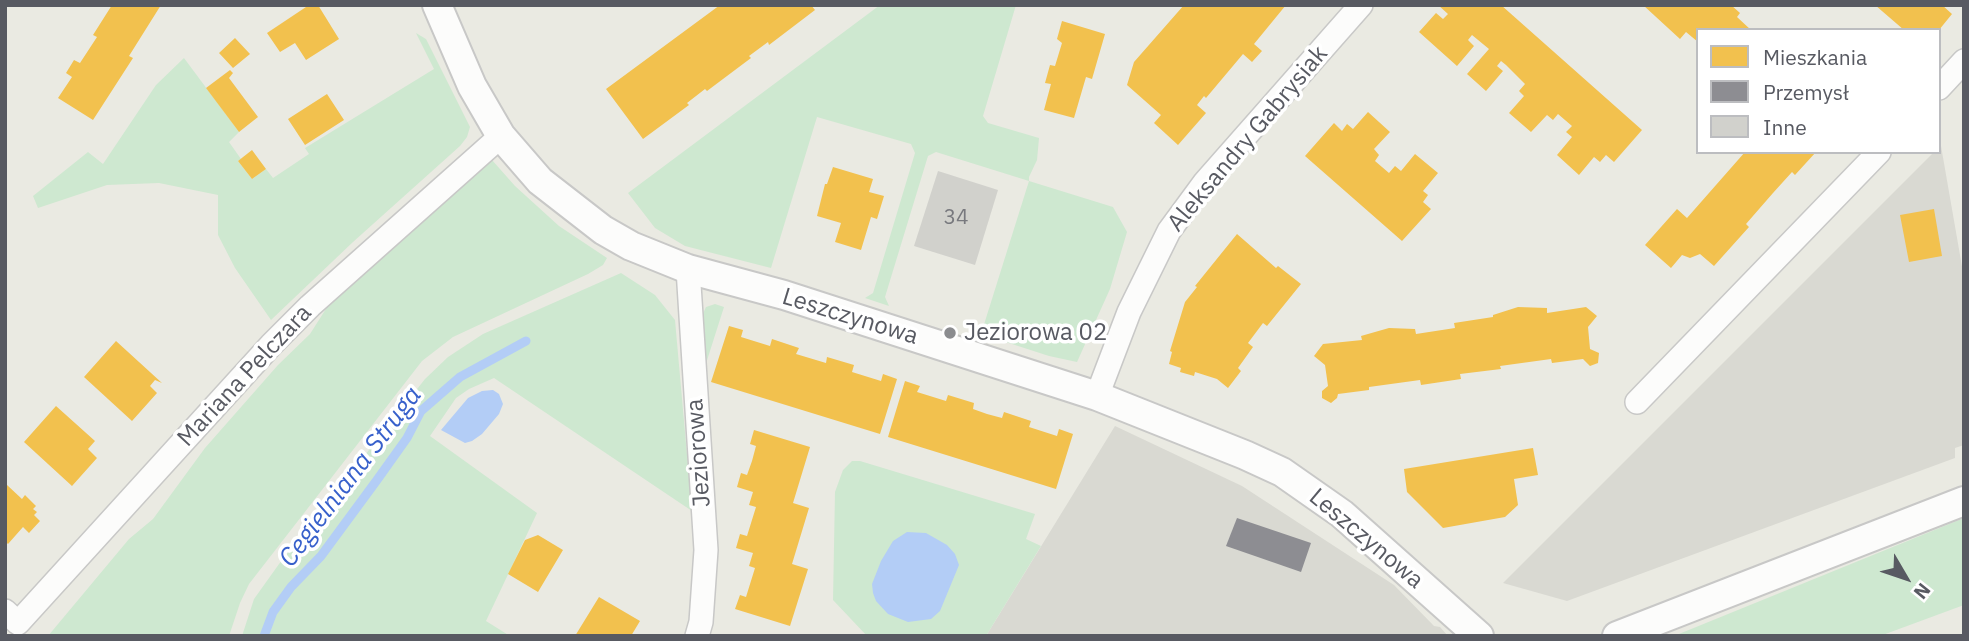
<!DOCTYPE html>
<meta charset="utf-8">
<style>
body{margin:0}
#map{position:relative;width:1969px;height:641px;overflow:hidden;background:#eaeae2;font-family:"IBM Plex Sans",sans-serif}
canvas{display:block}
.frame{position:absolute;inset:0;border:7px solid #585a62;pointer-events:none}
.legend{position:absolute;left:1696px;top:28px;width:245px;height:126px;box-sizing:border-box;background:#fff;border:2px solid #bcbdc0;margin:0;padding:9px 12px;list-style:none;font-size:21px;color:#585a62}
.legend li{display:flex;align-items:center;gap:14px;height:35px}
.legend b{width:35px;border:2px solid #bcbdc0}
.north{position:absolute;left:1871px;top:543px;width:70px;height:70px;-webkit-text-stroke:5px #fff;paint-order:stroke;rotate:129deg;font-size:19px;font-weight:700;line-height:28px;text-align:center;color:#585a62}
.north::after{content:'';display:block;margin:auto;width:24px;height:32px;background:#585a62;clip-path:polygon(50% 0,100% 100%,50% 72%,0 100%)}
</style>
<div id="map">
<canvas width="1969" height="641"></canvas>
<div class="frame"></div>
<ul class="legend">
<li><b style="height:19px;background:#f2c14e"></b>Mieszkania</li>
<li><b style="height:19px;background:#8d8d92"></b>Przemysł</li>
<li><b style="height:19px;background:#d1d1cc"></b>Inne</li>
</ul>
<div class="north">N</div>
</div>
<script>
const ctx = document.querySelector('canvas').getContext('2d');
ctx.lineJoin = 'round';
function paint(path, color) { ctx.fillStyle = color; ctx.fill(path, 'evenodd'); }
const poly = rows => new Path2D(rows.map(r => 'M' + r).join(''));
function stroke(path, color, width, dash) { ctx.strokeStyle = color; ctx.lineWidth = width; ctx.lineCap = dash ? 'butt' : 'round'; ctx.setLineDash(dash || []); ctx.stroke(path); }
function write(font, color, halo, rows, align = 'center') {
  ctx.font = font + ' "IBM Plex Sans",sans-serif'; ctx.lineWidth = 7; ctx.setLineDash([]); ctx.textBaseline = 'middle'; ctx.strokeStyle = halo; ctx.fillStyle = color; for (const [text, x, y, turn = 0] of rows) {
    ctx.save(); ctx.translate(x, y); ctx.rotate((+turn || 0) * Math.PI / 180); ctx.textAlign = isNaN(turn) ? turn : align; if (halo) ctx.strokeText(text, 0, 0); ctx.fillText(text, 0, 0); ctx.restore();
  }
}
paint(poly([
 [1941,146,1964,278,1964,445,1955,448,1955,458,1567,601,1503,583,1934,152,1939,152],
 [1115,426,1242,486,1394,585,1434,626,1440,627,1448,636,986,636]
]), '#d9d9d2');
paint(poly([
 [880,5,1016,5,983,116,988,123,1039,138,1037,160,1029,177,1029,181,1113,207,1127,232,1110,289,1077,362,1049,356,981,334,1029,181,936,152,928,156,885,297,889,306,865,298,873,293,915,153,911,144,817,117,771,268,685,246,655,228,628,193],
 [416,33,426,39,470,127,467,137,460,146,353,242,271,320,235,268,218,235,218,195,159,183,107,185,38,208,33,196,88,152,103,164,156,85,184,58,239,132,229,142,241,159,238,161,252,179,266,169,273,178,309,154,305,148,434,69],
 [492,160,515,186,559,226,607,258,603,265,588,274,453,337,422,361,249,584,240,603,229,636,48,636,129,539,153,519,205,448,278,365,310,334,331,301],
 [621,273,655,295,675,320,692,511,494,378,469,389,456,398,430,436,537,513,486,621,510,636,242,636,254,599,279,564,425,379,448,357,483,334],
 [715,304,724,307,702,376,701,318,706,307],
 [852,461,860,461,1035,514,1026,539,1041,546,986,636,867,636,833,600,835,492,843,470],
 [1964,518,1964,605,1880,636,1674,636]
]), '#cee8d0');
paint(poly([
 [493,390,499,394,503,404,499,414,482,434,472,441,465,443,441,430,468,398,482,391],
 [907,532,926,533,947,545,955,554,959,565,940,611,931,619,908,622,888,614,876,601,873,593,872,584,881,561,893,541]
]), '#b3cdf6');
paint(poly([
 [112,5,161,5,129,56,133,58,93,120,58,98,72,77,66,73,74,60,80,63,97,37,93,35],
 [309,5,318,5,339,39,306,60,295,43,280,52,267,33],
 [720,5,811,5,815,10,769,45,768,42,749,56,751,58,707,91,705,89,687,103,689,105,643,139,606,89],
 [1184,5,1286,5,1254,44,1262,51,1252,62,1243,54,1206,98,1204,96,1197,105,1206,113,1178,145,1154,123,1161,115,1127,85,1134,62],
 [1438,5,1501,5,1642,130,1614,162,1606,155,1600,162,1594,157,1579,175,1557,155,1572,137,1566,132,1572,126,1558,114,1553,120,1547,115,1531,132,1509,113,1524,96,1519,91,1525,84,1506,65,1501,61,1497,66,1503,71,1486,91,1467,74,1489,49,1472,35,1468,40,1474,46,1457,66,1419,32,1436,13,1443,19,1448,14],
 [1643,5,1731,5,1740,13,1737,17,1751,30,1698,30,1698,42,1686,32,1680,39],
 [1875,5,1942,5,1952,14,1939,30,1904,30],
 [1062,21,1105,34,1092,79,1086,77,1074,118,1044,110,1051,84,1045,83,1050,65,1055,66,1062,43,1057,39],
 [235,38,250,54,233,68,219,53],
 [230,70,233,73,229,78,258,117,239,132,206,88],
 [327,94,344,120,305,145,288,119],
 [1368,112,1390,132,1374,149,1379,155,1375,161,1389,173,1395,166,1401,171,1415,154,1438,173,1423,191,1428,195,1423,202,1431,209,1402,241,1305,156,1334,123,1342,131,1347,124,1353,129],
 [252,150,266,169,252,179,238,161],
 [1745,152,1816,152,1795,175,1792,172,1773,193,1746,224,1749,227,1714,266,1700,254,1690,258,1682,255,1671,268,1645,245,1677,209,1687,218],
 [833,167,873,179,869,192,884,196,877,219,871,217,861,250,835,242,841,223,817,216,825,184,827,184],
 [1934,209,1942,256,1909,262,1900,215],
 [1237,234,1276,268,1278,266,1301,284,1267,326,1263,323,1248,343,1253,347,1238,368,1241,371,1228,388,1217,379,1195,372,1194,376,1180,372,1181,368,1169,364,1172,352,1170,351,1185,302,1197,287,1195,286],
 [1518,307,1547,308,1547,313,1586,307,1597,316,1588,327,1590,349,1599,353,1598,363,1590,366,1583,359,1552,363,1551,359,1500,366,1501,369,1460,374,1461,379,1421,385,1420,380,1369,387,1369,390,1338,394,1337,398,1331,403,1322,398,1322,391,1328,386,1325,365,1314,356,1323,344,1362,340,1361,336,1389,328,1415,329,1416,334,1455,328,1454,323,1493,317,1493,315],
 [729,326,743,330,741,337,770,346,772,339,799,348,796,354,826,363,827,357,854,365,852,372,881,381,883,374,897,379,880,434,711,382],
 [116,341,162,383,155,380,150,386,157,393,132,421,84,377],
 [905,381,920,386,917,392,946,401,948,395,974,403,973,409,987,414,1002,418,1004,412,1031,421,1029,427,1057,436,1059,429,1073,434,1056,489,888,437],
 [56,406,95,441,88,449,97,458,72,486,24,442],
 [754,430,810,447,793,503,809,508,792,564,808,569,790,626,735,609,740,595,746,597,755,568,749,566,753,553,736,548,740,534,747,536,756,507,749,505,753,492,737,487,741,473,747,475,752,461,756,446,750,444],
 [1533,448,1538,475,1514,479,1518,505,1505,517,1443,528,1407,492,1404,469],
 [7,485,22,499,25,495,36,506,33,509,37,512,34,515,40,521,29,533,23,527,8,544,5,541],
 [538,535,563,550,538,592,508,574,525,540],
 [599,597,640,621,631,636,575,636]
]), '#f2c14e');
paint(poly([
 [1237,518,1311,543,1301,572,1226,546]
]), '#8d8d92');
stroke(poly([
 [264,636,273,612,291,587,321,556,377,480,407,438,421,411,460,377,526,341]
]), '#b3cdf6', 9);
paint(poly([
 [938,171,998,190,975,265,914,246]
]), '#d1d1cc');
const minor = poly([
 [1939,88,1964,61],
 [688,269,706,550,701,622,697,636],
 [1097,396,1129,312,1169,231,1205,182,1361,5],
 [1637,402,1879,152],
 [5,611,18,623,271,345,310,306,501,136]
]);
const tertiary = poly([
 [437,5,472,86,501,136,540,181,603,230,631,246,688,269,784,295,1097,396,1245,455,1282,472,1342,514,1479,636],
 [1617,636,1964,501]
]);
stroke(minor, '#c8c8c7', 26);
stroke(tertiary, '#c8c8c7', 32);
stroke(minor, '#fcfcfb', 23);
stroke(tertiary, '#fcfcfb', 28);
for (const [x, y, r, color] of [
 [950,333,7,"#8b8c8f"]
]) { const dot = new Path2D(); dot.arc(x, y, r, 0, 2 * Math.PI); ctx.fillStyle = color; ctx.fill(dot); stroke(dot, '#fff', 2.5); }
write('21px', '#78797e', null, [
 ["34",956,218]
]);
write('24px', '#585a62', '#fff', [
 ["Aleksandry Gabrysiak",1248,139,-50],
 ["Leszczynowa",850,317,17],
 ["Mariana Pelczara",245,376,-47],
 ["Jeziorowa",699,453,-94],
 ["Leszczynowa",1366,539,40]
]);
write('24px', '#585a62', '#fff', [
 ["Jeziorowa 02",964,333]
], 'left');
write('italic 26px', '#3760cb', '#fff', [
 ["Cegielniana Struga",351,477,-53]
]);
</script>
